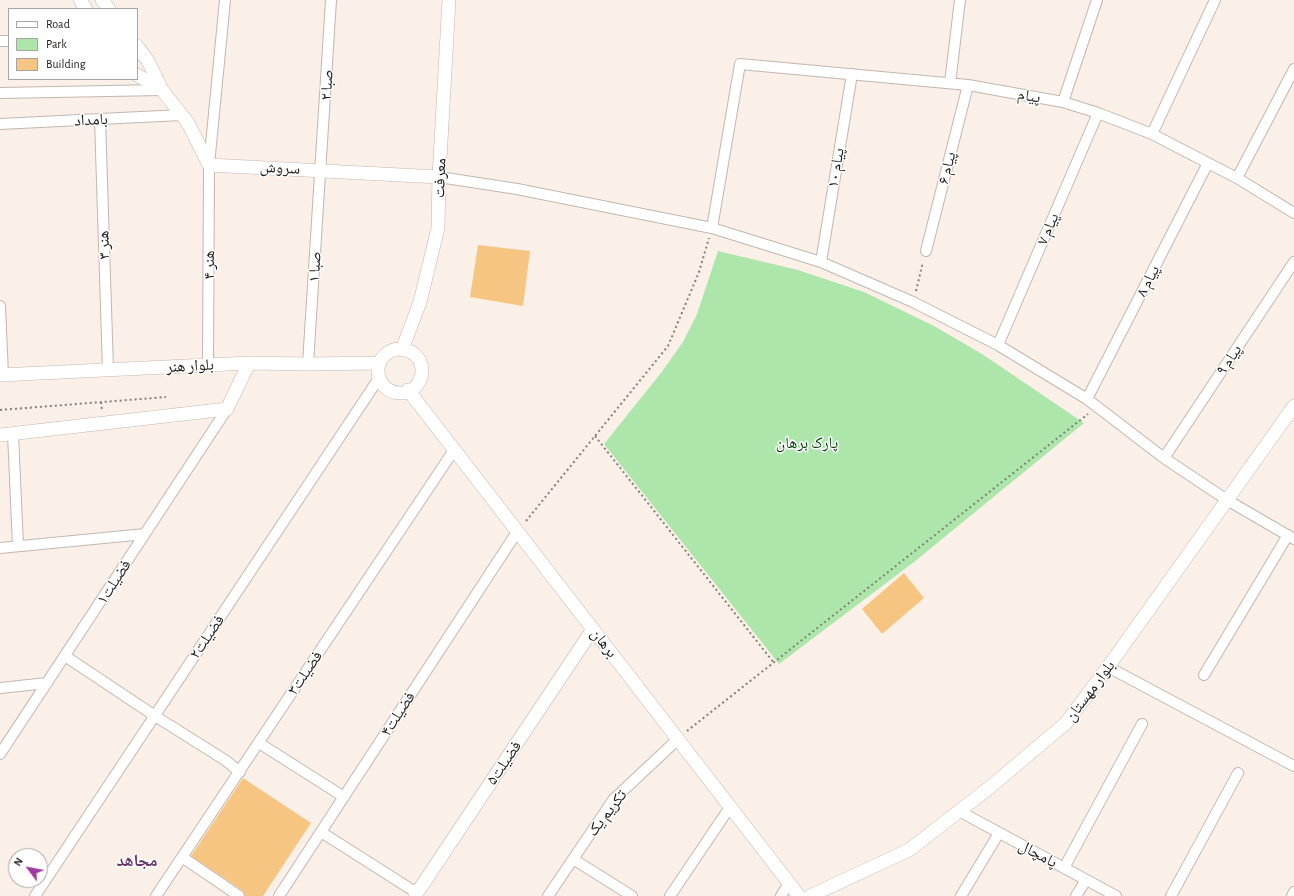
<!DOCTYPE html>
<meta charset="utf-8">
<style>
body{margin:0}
#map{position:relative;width:1294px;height:896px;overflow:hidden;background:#faf0e7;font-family:"Alegreya Sans",sans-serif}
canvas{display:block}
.legend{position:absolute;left:8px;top:8px;width:130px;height:72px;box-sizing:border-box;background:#fff;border:1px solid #a6a5a3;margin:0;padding:5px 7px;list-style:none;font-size:12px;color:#201d1a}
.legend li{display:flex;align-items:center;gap:8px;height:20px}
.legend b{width:20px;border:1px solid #a6a5a3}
.north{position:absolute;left:8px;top:848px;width:40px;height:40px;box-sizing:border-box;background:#fff;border:1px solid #a6a5a3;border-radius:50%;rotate:302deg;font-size:11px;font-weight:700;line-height:16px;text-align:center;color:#201d1a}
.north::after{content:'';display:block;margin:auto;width:14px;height:18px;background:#9d399f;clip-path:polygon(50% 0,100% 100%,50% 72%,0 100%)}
</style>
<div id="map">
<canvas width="1294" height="896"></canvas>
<ul class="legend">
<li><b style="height:5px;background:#fff"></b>Road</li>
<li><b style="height:11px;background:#ace6ab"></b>Park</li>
<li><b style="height:11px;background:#f7c582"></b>Building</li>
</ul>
<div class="north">N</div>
</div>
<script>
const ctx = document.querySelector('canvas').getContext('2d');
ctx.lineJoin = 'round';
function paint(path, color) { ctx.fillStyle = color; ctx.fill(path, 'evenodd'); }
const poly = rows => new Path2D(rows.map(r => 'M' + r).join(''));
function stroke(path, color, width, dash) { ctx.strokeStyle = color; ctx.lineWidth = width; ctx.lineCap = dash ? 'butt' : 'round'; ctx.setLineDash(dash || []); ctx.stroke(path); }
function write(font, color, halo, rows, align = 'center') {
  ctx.font = font + ' "Alegreya Sans","Noto Naskh Arabic",sans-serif'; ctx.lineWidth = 3; ctx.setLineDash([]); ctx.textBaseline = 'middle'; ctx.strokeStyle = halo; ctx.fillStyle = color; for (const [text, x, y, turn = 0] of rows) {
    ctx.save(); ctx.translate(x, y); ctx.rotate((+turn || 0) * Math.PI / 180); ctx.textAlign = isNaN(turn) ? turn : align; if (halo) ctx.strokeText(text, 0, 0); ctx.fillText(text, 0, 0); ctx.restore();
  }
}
paint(poly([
 [718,251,798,270,864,292,934,326,982,354,1084,423,914,562,779,664,604,444,661,373,683,342,697,314]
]), '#ace6ab');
paint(poly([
 [478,245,530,251,523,306,470,297],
 [904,573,924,598,882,634,862,609],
 [243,778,311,823,263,896,245,896,243,891,191,856]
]), '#f7c582');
const minor = poly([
 [0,41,9,41],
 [950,83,960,0],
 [0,93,162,90],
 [1063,102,1097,0],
 [100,119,108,370],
 [0,124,181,115],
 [1152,134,1215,0],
 [439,177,517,189,712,228,821,262,913,302,998,345,1087,399,1164,458,1227,500,1294,539],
 [1237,178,1294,69],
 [712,228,740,64,968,85,1063,102,1098,113,1152,134,1237,178,1294,213],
 [926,251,968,85],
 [821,262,852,74],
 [0,306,3,375],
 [998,345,1098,113],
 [308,364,331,0],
 [208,365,209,165,225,0],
 [1087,399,1208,163],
 [13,434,18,546],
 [1164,458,1294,262],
 [0,548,145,534],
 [65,656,155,716,225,760,240,772],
 [1108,667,1294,766],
 [1204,675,1288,535],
 [0,688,47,683],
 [259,743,344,797],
 [0,754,227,409],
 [959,811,1116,896],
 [321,832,417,893],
 [182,857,239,896],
 [573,859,632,896],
 [1064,868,1142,724],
 [35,896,379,378],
 [156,896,454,450],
 [279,896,517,532],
 [548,896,613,800,678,739],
 [670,896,730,807],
 [781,896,789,883],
 [961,896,999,833],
 [1076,896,1086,880],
 [1171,896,1238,773],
 [1292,896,1294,892]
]);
const tertiary = poly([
 [80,0,86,9],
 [102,0,109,9],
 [137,46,148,61,162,90,188,123,209,165,439,177],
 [137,75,162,90],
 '378 371a22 22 0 1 1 44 0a22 22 0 1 1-44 0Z',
 [402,350,420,302,438,228,439,177,449,0],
 [0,375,249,363,308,364,379,363],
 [408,390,799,896],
 [0,435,227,409,249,363],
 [415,896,593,629],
 [810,896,909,850,989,788,1066,723,1108,667,1294,406]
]);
stroke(minor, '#c1b7af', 12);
stroke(tertiary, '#c1b7af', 14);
stroke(poly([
 [916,291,923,262],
 [101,402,102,411],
 [0,410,166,397],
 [595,436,774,663],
 [526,521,668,346,699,272,709,238],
 [687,731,1088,414]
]), '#857f79', 2, [2, 3]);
stroke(minor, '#fff', 10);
stroke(tertiary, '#fff', 13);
write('16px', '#201d1a', '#fff', [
 ["صبا ۲",327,85,-87],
 ["پیام",1029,96,10],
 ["بامداد",91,120,-3],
 ["سروش",280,168,3],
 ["پیام ۱۰",836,168,-81],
 ["پیام ۶",947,168,-76],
 ["معرفت",440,178,-88],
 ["پیام ۷",1048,229,-67],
 ["هنر ۳",104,245,-92],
 ["هنر ۴",209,265,-90],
 ["صبا ۱",315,267,-87],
 ["پیام ۸",1148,281,-63],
 ["پیام ۹",1229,360,-56],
 ["بلوار هنر",190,366,-3],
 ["فضیلت۱",114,582,-57],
 ["فضیلت۲",207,637,-56],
 ["برهان",604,643,52],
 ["فضیلت۳",305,673,-56],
 ["بلوار مهستان",1090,691,-53],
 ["فضیلت۴",398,714,-57],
 ["فضیلت۵",504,763,-56],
 ["تکریم یک",607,813,-52],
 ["پامچال",1038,854,28]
]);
write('16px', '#053b0a', '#fff', [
 ["پارک برهان",807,443]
]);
write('bold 17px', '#683769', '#fff', [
 ["مجاهد",137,861]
]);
</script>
